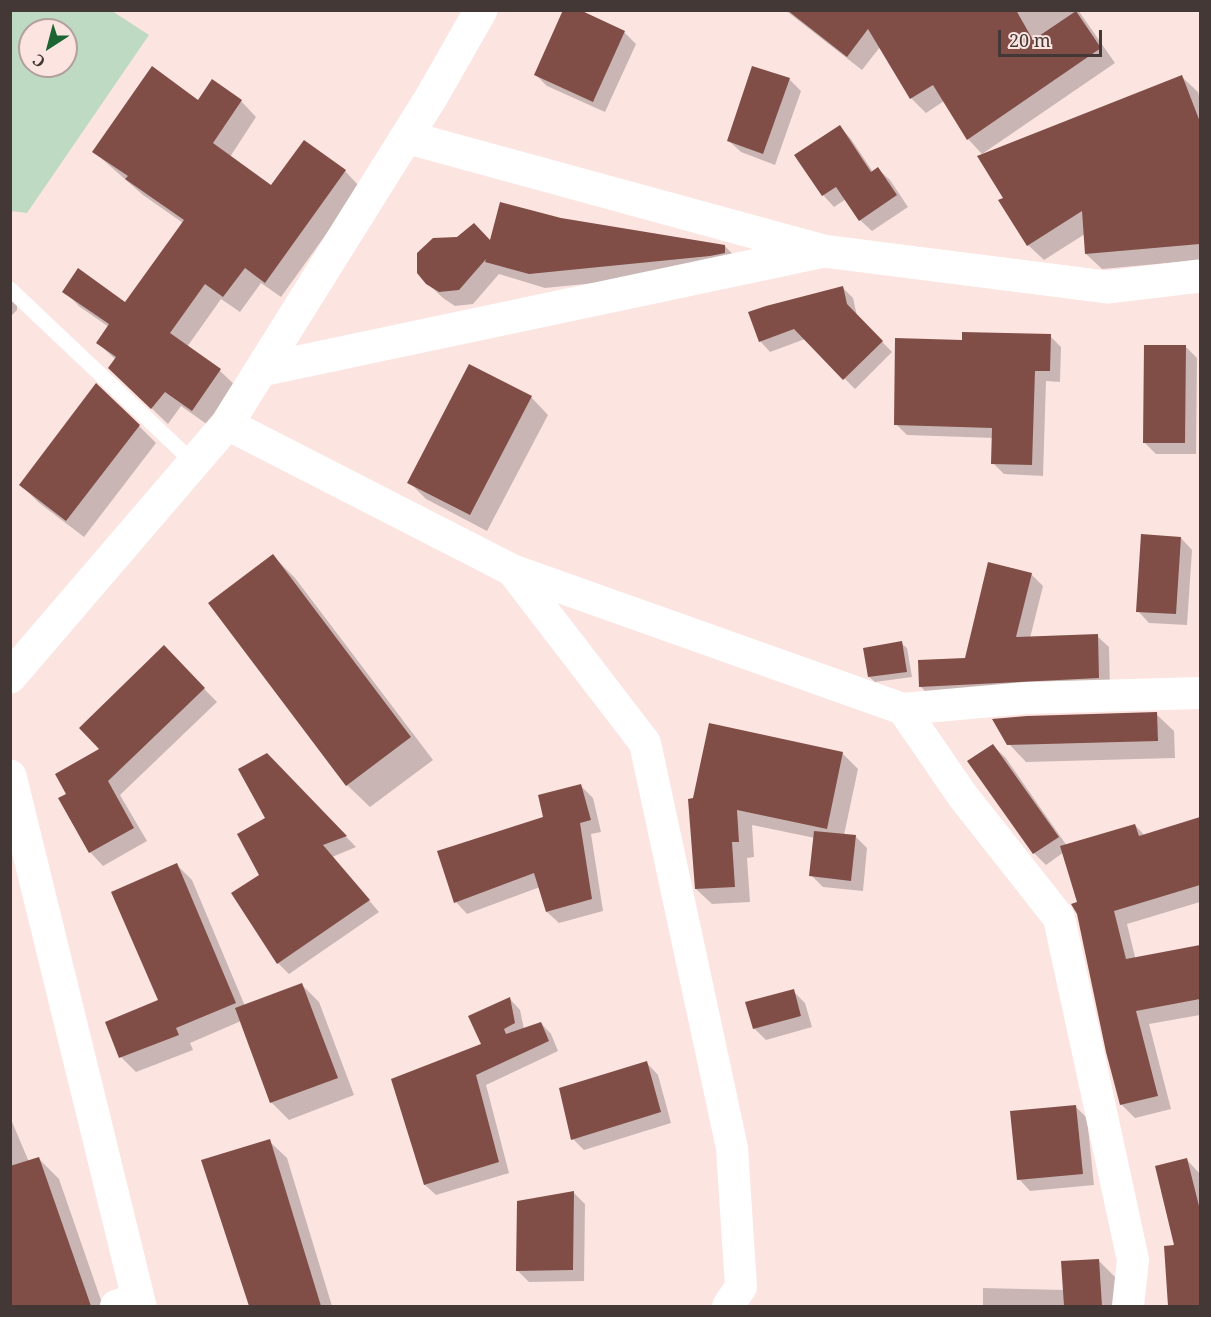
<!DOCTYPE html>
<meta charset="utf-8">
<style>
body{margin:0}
#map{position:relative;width:1211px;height:1317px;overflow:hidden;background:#fce4e1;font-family:"Noto Serif",serif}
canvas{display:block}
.frame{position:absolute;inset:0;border:12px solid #433836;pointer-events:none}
.north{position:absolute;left:18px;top:18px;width:60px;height:60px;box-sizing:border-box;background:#fce4e1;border:2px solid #b29f9d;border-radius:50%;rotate:216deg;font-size:16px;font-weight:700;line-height:24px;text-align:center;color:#433836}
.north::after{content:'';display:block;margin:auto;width:21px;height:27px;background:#1c6533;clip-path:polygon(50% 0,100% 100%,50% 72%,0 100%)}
.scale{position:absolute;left:998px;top:30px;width:104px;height:27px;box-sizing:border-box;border:3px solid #433836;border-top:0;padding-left:8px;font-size:18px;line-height:21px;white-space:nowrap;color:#433836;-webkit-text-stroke:4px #fce4e1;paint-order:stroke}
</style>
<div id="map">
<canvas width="1211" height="1317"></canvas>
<div class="frame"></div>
<div class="north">С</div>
<div class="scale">20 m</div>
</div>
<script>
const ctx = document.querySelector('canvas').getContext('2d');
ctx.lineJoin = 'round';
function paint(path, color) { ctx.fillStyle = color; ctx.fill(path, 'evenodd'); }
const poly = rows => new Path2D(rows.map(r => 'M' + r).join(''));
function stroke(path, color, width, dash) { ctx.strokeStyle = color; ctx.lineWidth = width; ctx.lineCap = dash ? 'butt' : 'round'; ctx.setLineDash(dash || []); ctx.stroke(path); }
paint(poly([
 [11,10,112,11,149,35,27,213,11,211],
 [30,30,66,30,66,66,30,66]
]), '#bfdac3');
paint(poly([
 [785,10,1078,10,1115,63,982,154,968,139,944,101,926,113,911,98,880,47,862,70],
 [624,32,636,44,605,112,547,86,536,75],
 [1182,77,1198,92,1200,100,1200,260,1102,269,1086,254,1085,234,1044,260,1028,245],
 [789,79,801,91,775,165,741,152,729,141],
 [241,101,256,117,230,157,271,188,345,171,360,187,281,297,261,283,240,312,221,299,187,347,220,371,236,386,208,425,181,406,168,424,125,383,116,360,98,343,109,327,80,307,64,291,126,304,183,223,143,195,94,152,198,102],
 [840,127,851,139,873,172,878,169,890,180,908,207,872,231,860,220,846,199,834,207,823,195,797,156],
 [561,220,725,246,739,261,726,270,545,288,499,274,473,304,455,306,443,298,427,283,491,242],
 [842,287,853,298,857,316,892,352,855,389,805,339,770,352,760,341],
 [10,297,17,303,17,310,10,317],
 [1050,336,1061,347,1060,382,1046,381,1043,476,1004,474,993,463,994,438,907,435,896,424,964,342],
 [1186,347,1197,358,1196,454,1156,454,1144,442],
 [531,397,548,415,487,531,426,499,409,482],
 [139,426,156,443,84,537,38,502,21,485],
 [1181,538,1192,550,1187,625,1149,623,1138,611],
 [273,556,295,578,433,760,370,807,347,785],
 [1031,574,1043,586,1030,638,1097,636,1109,647,1110,689,932,698,920,686,966,660],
 [901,643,907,648,912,677,875,682,869,677],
 [164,648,217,702,120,795,147,841,103,866,90,852,60,799,68,794,102,749],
 [1156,714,1174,731,1175,758,1026,762,1009,744],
 [993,746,1005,757,1067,846,1135,825,1145,836,1200,819,1200,902,1127,924,1137,965,1200,948,1200,1015,1149,1024,1171,1109,1135,1118,1122,1105,1079,903,1064,852,1046,865,1034,853,969,762],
 [842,753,858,769,844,835,856,837,867,848,863,891,823,887,811,875,815,838,752,825,754,857,747,858,750,902,712,904,696,889,690,800],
 [267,755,356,847,332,857,379,912,289,974,278,963,261,875,267,818],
 [581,786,593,798,601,832,591,834,603,911,559,923,547,912,540,887,467,914,456,902],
 [177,865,192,880,245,1006,302,985,319,1002,354,1095,289,1120,271,1102,241,1021,190,1043,193,1050,136,1072,121,1057,160,1001],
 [793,991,805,1003,812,1027,766,1040,754,1028],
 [510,999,520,1010,524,1029,541,1023,551,1034,558,1051,486,1085,509,1173,436,1195,425,1185,393,1079,483,1045],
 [647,1063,658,1075,671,1123,584,1150,573,1139],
 [1076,1107,1087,1118,1094,1185,1030,1191,1019,1179],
 [10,1117,29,1162,38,1158,59,1179,103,1306,10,1306],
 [269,1141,287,1158,332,1306,251,1306,202,1161],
 [1187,1160,1200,1174,1200,1306,1169,1306,1165,1247,1176,1247],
 [573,1192,585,1204,584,1281,529,1282,517,1270],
 [1099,1261,1115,1277,1117,1306,983,1306,983,1288,1064,1290]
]), '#0003');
paint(poly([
 [563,10,580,10,625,31,593,102,534,75],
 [787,10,1016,10,1033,40,1076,11,1101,48,967,140,933,85,910,99,868,29,847,57],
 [152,66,198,100,212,79,242,100,213,143,271,185,304,140,346,170,265,283,245,268,223,297,205,284,170,333,221,369,192,411,165,392,151,409,108,368,116,357,96,343,109,324,62,292,78,268,125,302,184,220,125,179,128,176,92,152],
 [752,66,790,78,763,154,727,141],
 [1182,75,1200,122,1200,244,1085,254,1082,211,1027,246,998,200,1003,198,977,156],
 [840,125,871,172,878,167,897,195,859,221,836,187,822,196,794,155],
 [500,202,561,218,725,245,725,253,710,256,529,274,485,262,486,259,459,290,439,292,426,284,417,273,417,253,433,238,457,237,474,223,490,240],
 [843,286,847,304,883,341,843,380,794,329,759,342,748,312,766,306],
 [962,332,1051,334,1050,371,1035,371,1032,465,991,464,992,428,894,425,895,338,962,340],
 [1144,345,1186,345,1185,443,1143,443],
 [469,364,532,396,470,515,407,483],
 [96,383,140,425,66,521,19,485],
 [1141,534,1181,537,1176,614,1136,612],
 [273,554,411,737,346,786,208,603],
 [988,562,1032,573,1016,637,1098,634,1099,678,919,687,918,660,965,658],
 [902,641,907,672,868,677,863,648],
 [164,645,205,688,108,781,134,828,89,853,58,798,66,794,55,774,99,749,79,728],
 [1157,712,1158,741,1007,745,992,719,1027,716],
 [709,723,843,752,827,829,737,810,739,842,732,842,735,887,695,889,688,799,693,798],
 [993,744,1059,837,1033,854,967,761],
 [267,753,347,836,323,845,370,900,277,964,231,893,259,875,237,834,265,818,238,769],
 [581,784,591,820,580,823,592,899,546,912,534,873,454,903,437,851,543,817,538,795],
 [1200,817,1200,885,1114,911,1126,959,1200,945,1200,999,1136,1011,1158,1096,1120,1105,1106,1052,1077,914,1071,904,1077,902,1060,846,1135,824,1139,836],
 [814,831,856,835,851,881,809,876],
 [177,863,236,1003,176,1028,179,1035,119,1058,105,1022,158,1000,111,892],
 [302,983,338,1078,270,1103,235,1008],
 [794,989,801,1016,753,1029,745,1002],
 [510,997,515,1023,504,1029,506,1034,541,1022,549,1041,476,1075,499,1162,424,1185,391,1079,481,1044,468,1016],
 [647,1061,661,1112,571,1140,559,1088],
 [1076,1105,1083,1174,1017,1180,1010,1111],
 [270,1139,321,1306,249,1306,201,1160],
 [39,1157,91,1306,10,1306,10,1166],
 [1187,1158,1200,1210,1200,1306,1168,1306,1164,1246,1174,1245,1155,1166],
 [574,1191,573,1270,516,1271,517,1201],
 [1099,1259,1102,1306,1064,1306,1061,1261]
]), '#804e47');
stroke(poly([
 [10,289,194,463]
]), '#fff', 15);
stroke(poly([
 [227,424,512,570,903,709,962,795,1059,918,1133,1260,1128,1306],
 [512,570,645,743,732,1148,741,1287,728,1306],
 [903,709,1026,698,1200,693],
 [116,1306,138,1298]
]), '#fff', 32);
stroke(poly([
 [406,137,823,251,1107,287,1200,276],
 [261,370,819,252],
 [10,677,227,424,432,96,481,10],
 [10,776,140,1306]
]), '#fff', 33);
</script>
